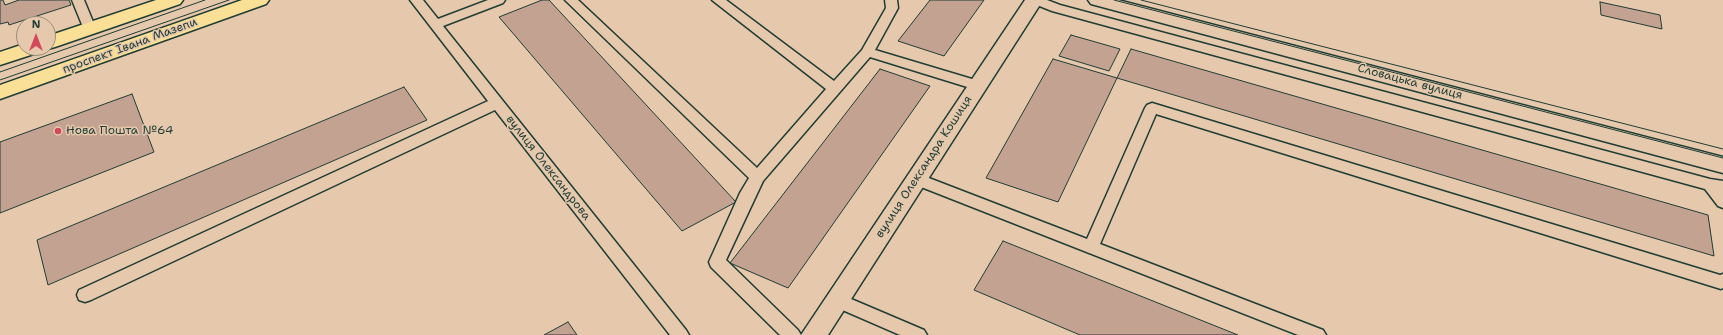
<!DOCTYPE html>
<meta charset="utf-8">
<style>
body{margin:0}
#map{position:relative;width:1723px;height:335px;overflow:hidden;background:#e6c8ad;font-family:"Shantell Sans",sans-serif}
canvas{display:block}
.north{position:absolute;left:16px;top:16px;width:40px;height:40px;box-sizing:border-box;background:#e6c8ad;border:1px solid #96907d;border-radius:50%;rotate:0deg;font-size:11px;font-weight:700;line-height:16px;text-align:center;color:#1f3d34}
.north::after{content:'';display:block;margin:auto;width:14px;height:18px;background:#d1495b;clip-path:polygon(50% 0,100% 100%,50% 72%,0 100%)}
</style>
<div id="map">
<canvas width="1723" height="335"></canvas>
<div class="north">N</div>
</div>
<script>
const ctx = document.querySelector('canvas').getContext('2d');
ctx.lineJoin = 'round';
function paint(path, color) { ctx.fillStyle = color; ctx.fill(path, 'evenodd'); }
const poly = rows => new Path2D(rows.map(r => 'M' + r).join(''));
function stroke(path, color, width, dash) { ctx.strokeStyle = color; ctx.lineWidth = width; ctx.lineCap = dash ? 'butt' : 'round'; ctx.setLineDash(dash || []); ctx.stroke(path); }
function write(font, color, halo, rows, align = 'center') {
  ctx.font = font + ' "Shantell Sans",sans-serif'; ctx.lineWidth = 3; ctx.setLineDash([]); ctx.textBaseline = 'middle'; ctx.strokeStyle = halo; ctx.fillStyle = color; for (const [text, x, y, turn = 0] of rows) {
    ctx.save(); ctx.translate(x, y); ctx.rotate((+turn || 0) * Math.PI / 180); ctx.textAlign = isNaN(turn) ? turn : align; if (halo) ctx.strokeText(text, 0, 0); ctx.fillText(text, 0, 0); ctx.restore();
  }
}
const building = poly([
 [0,0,3,0,5,5,19,0,69,0,71,5,9,25,8,22,0,24,0,0],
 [542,0,549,0,736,202,682,231,499,17,542,0],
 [930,0,984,0,944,56,898,41,930,0],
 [1600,2,1660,15,1662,29,1601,15,1600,2],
 [1071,35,1120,49,1109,71,1059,56,1071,35],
 [1131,49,1708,215,1714,256,1117,78,1131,49],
 [1053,59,1117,78,1058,202,986,178,1053,59],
 [880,69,930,86,788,288,730,263,880,69],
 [404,87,427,120,48,285,37,240,404,87],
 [132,94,154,152,0,213,0,142,132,94],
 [1003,241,1238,335,1080,335,974,290,1003,241],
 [568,322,577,335,544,335,568,322]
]);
paint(building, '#c4a292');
stroke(building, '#1f3d34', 1);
const service = poly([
 [72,0,84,0,96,29,95,32,85,32,72,0],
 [410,0,423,0,438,19,488,0,505,0,503,3,443,26,686,330,689,335,670,335,495,110,91,300,85,302,79,300,77,295,79,290,488,101,410,0],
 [565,0,578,0,757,168,826,89,712,0,726,0,834,81,862,50,886,8,885,0,897,0,898,8,875,50,982,82,984,85,982,88,977,90,870,57,763,181,726,260,798,330,801,335,780,335,711,267,709,262,740,193,749,178,565,0],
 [1030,0,1047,0,1060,5,1710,179,1723,181,1723,208,1718,206,1705,189,1052,11,1032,3,1030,0],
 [1152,103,1720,275,1723,274,1723,288,1721,289,1156,114,1100,244,1323,330,1326,335,1298,335,911,183,908,179,911,175,916,173,921,175,1087,239,1145,108,1147,105,1152,103],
 [837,293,924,330,927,335,900,335,831,305,828,300,831,295,837,293]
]);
const pedestrian = poly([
 [1088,0,1118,0,1723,157,1723,173,1091,4,1088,0]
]);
const minor = poly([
 [1025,0,1043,0,828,335,801,335,1025,0]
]);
const trunk = poly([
 [156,0,183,0,180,4,55,47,48,49,44,48,48,48,48,36,156,0],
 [242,0,269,0,266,4,0,99,0,85,242,0],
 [24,44,24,48,43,48,40,52,0,65,0,52,24,44]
]);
stroke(service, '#1f3d34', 3);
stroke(pedestrian, '#1f3d34', 3);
stroke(minor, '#1f3d34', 3);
stroke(trunk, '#1f3d34', 3);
paint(service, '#e6c8ad');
paint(pedestrian, '#e6c8ad');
paint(minor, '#e6c8ad');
paint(trunk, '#fadf96');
stroke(poly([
 [1114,0,1723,158],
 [1141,0,1723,149],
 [0,72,205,0],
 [0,80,229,0]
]), '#1f3d34', 1);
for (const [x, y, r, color] of [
 [58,131,4,"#d1495b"]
]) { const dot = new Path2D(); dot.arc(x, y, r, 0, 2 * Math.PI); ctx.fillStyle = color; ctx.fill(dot); stroke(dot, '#e6c8ad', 1.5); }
write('12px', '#1f3d34', '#e6c8ad', [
 ["проспект Івана Мазепи",130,46,-20],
 ["Словацька вулиця",1410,82,15],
 ["вулиця Олександра Кошиця",924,167,-57],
 ["вулиця Олександрова",548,168,52]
]);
write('12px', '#1f3d34', '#e6c8ad', [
 ["Нова Пошта №64",66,131]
], 'left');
</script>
